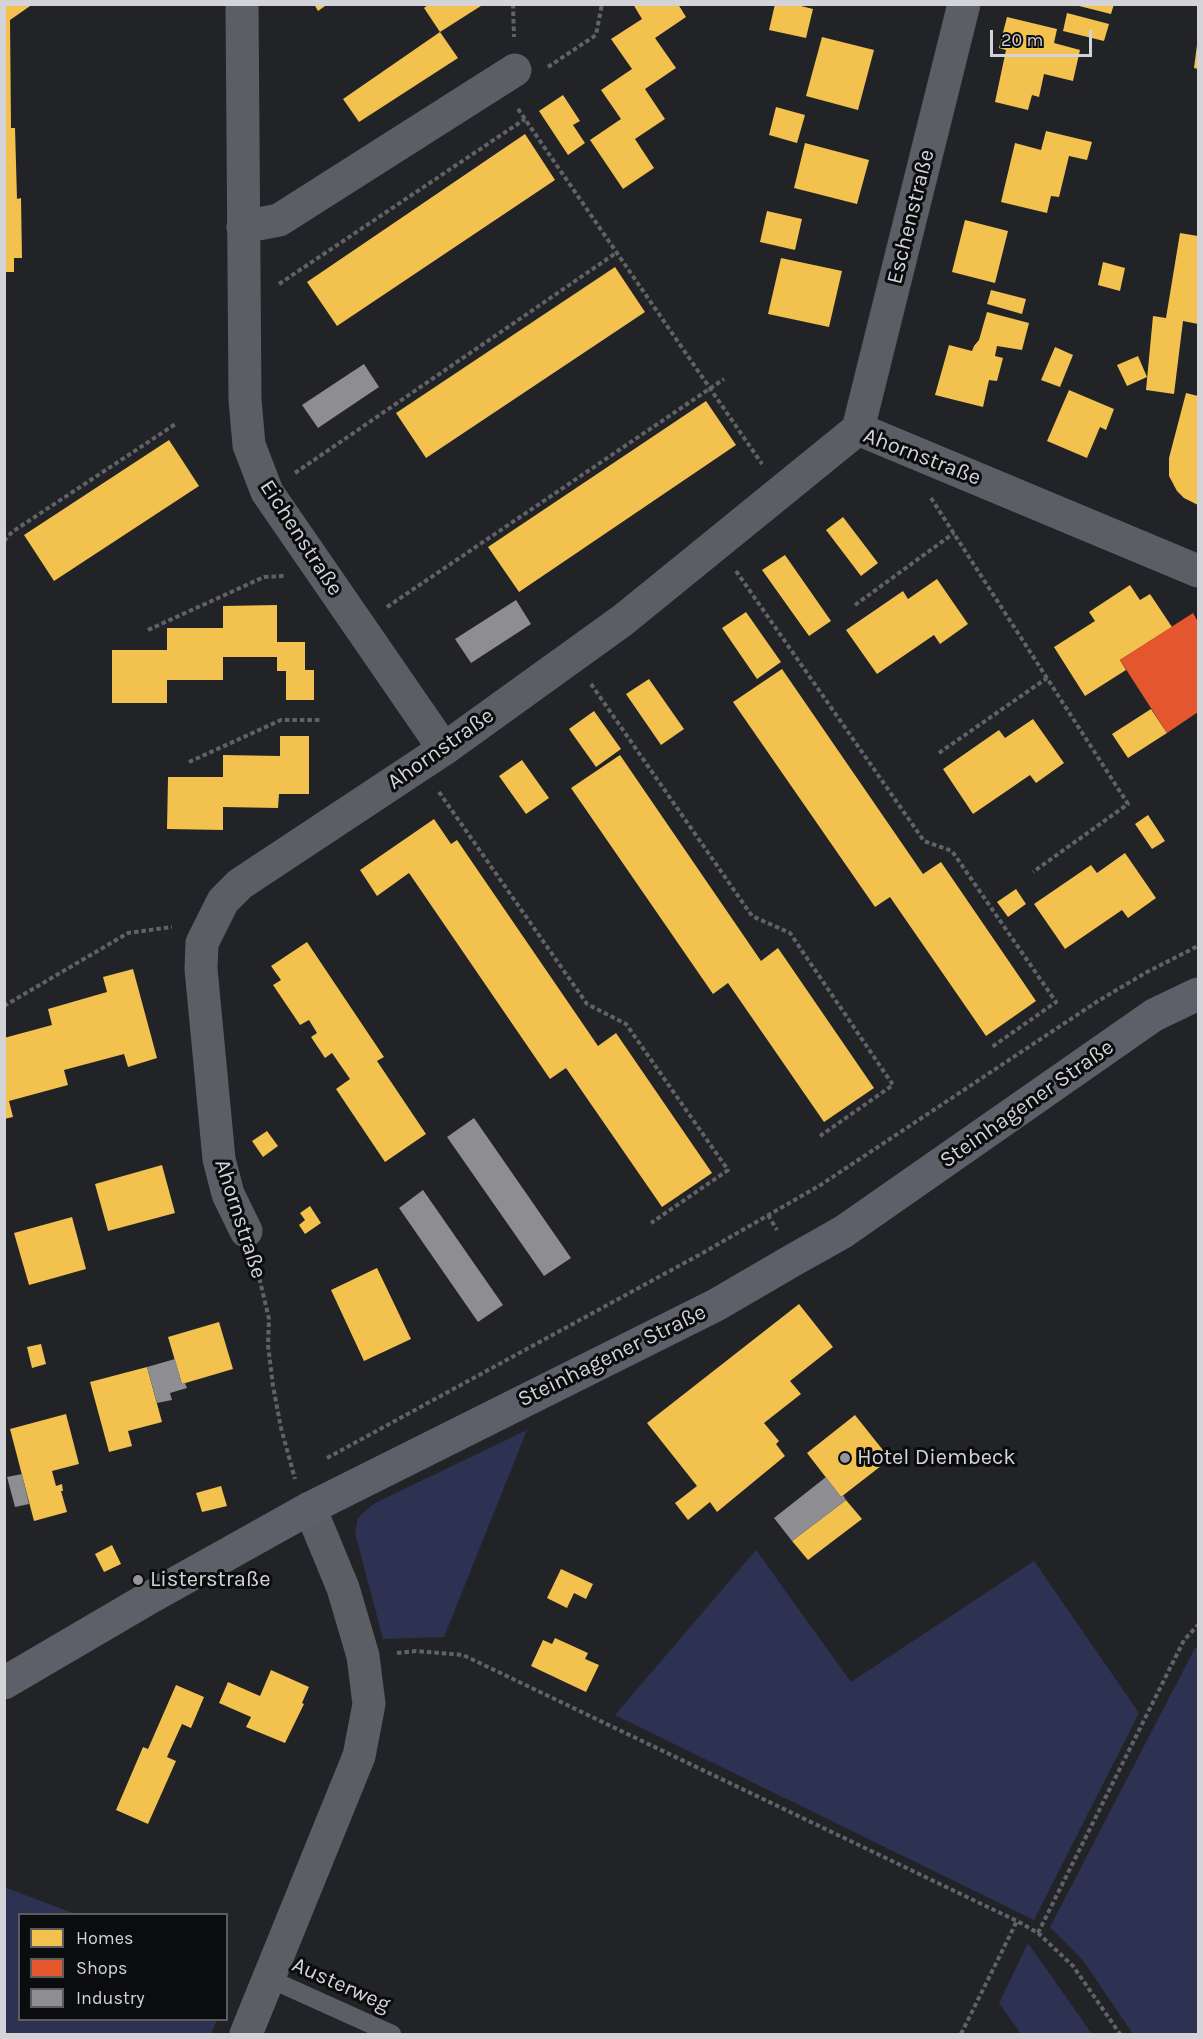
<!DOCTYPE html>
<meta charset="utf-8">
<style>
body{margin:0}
#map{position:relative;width:1203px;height:2039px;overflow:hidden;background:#222326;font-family:Karla,sans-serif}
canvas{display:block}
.frame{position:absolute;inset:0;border:6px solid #d4d4d8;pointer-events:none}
.legend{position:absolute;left:18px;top:1913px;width:210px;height:108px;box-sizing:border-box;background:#0b0c0e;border:2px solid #5b5c5f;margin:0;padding:8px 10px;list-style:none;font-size:18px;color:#d4d4d8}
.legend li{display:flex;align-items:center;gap:12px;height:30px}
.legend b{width:30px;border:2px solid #5b5c5f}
.scale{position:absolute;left:990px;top:30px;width:102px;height:27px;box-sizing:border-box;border:3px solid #d4d4d8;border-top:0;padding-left:8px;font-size:18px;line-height:21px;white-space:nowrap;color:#d4d4d8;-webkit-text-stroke:4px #0b0c0e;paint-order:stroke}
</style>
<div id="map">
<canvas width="1203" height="2039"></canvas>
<div class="frame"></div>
<ul class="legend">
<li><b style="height:16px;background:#f2c14e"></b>Homes</li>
<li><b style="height:16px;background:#e4572e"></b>Shops</li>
<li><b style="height:16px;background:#8d8d92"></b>Industry</li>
</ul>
<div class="scale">20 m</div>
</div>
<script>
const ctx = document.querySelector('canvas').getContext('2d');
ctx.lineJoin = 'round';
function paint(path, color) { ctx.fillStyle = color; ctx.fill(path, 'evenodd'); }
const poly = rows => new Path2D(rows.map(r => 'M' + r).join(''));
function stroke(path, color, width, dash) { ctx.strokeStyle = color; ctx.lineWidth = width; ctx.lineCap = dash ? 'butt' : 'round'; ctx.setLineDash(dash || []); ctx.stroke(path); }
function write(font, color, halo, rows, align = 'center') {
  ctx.font = font + ' Karla,sans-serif'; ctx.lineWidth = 6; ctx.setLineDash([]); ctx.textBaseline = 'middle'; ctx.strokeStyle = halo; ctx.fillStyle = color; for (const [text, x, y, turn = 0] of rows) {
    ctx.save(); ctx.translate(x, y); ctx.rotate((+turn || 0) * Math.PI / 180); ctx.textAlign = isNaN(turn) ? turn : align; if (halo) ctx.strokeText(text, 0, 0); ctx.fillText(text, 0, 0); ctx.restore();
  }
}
paint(poly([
 [527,1430,444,1637,383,1639,355,1533,358,1518,373,1504],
 [756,1550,851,1682,1034,1561,1139,1713,1034,1920,615,1715],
 [1198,1645,1198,2034,1133,2034,1082,1959,1050,1927,1194,1650],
 [4,1887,75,1914,20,1914,20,2020,217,2020,211,2034,5,2034],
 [1028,1943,1092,2034,1021,2034,999,2003]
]), '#2d3253');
paint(poly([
 [4,4,33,4,10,20,11,128,15,128,17,199,21,198,22,258,14,258,14,272,4,272],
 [314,4,328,4,318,11],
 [429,4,484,4,440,32,424,8],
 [633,4,678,4,686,17,655,38,676,68,645,89,665,119,635,139,654,168,623,189,590,140,621,119,601,90,632,69,611,39,642,19],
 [775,4,793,4,813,9,806,38,769,30],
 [1071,4,1114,4,1111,14],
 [1067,13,1109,24,1104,41,1063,31],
 [1007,17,1057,29,1054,43,1080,50,1073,81,1044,74,1039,97,1032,95,1028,110,995,102,1006,50,999,48],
 [440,32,458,58,359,122,343,99],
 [822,37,874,50,858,110,806,96],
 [1197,45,1198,46,1198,69,1194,68],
 [563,95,580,121,573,125,585,143,568,155,539,111],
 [776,107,805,115,797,143,769,135],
 [1046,131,1092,142,1087,160,1069,156,1059,197,1051,196,1047,213,1001,202,1015,143,1041,150],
 [525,134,555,180,337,326,307,282],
 [805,143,869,160,857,204,794,188],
 [767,211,802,219,795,250,760,242],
 [965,220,1008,231,995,283,952,272],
 [1180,233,1198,236,1198,324,1183,321,1174,394,1146,390,1153,316,1166,318],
 [781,258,842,271,829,327,768,314],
 [1103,262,1125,268,1120,291,1098,285],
 [615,267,645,312,426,458,396,413],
 [991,290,1026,299,1022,314,987,304],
 [987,312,1029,323,1022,350,997,346,995,356,1003,358,997,381,989,380,983,407,935,395,949,345,972,351,974,346,979,340],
 [1055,347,1073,355,1060,387,1041,380],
 [1138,356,1147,377,1127,386,1117,365],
 [1069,390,1114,409,1106,430,1100,427,1087,458,1047,441],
 [1186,393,1198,396,1198,505,1184,498,1177,491,1169,476,1169,458],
 [706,401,736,445,519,592,488,547],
 [169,440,199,486,54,581,24,535],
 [843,517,878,563,861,576,826,530],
 [785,555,831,621,809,636,762,570],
 [937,579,968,624,940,644,934,635,877,674,846,630,903,591,908,599],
 [1130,585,1140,600,1150,594,1172,627,1120,660,1126,670,1085,696,1054,647,1095,621,1089,612],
 [277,605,277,642,305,642,305,670,314,670,314,700,286,700,286,671,277,671,277,657,223,657,223,680,167,680,167,703,112,703,112,650,167,650,167,628,223,628,223,606],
 [746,612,781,662,757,679,722,628],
 [782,669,923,874,941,862,1036,1001,986,1036,890,897,875,907,733,702],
 [649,679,684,729,661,745,626,694],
 [1151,709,1167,733,1128,758,1112,734],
 [594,711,621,749,596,767,569,729],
 [1033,719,1064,763,1036,783,1030,775,973,814,943,769,999,730,1005,738],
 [280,736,309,736,309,794,279,794,278,808,223,807,223,830,167,829,168,777,223,777,223,755,280,756],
 [620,755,761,961,778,948,874,1088,824,1122,728,983,713,994,571,788],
 [522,760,549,798,526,814,499,776],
 [1148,815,1165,841,1152,849,1135,824],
 [434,819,451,844,457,840,598,1046,616,1033,712,1173,662,1207,566,1068,550,1079,409,873,377,896,360,870],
 [1125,853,1156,898,1128,918,1122,910,1065,949,1034,904,1091,865,1097,873],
 [1016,889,1026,904,1008,917,997,902],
 [307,942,384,1057,377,1061,426,1134,385,1162,336,1089,350,1079,332,1053,325,1058,311,1037,317,1033,309,1020,300,1025,273,985,281,980,271,966],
 [133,969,157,1058,128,1067,124,1054,64,1070,68,1085,9,1101,13,1117,4,1119,4,1038,52,1025,48,1009,107,992,103,977],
 [267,1131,278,1146,263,1157,252,1141],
 [162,1165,175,1213,108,1231,95,1184],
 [310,1206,321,1223,305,1234,299,1225,305,1220,300,1213],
 [72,1217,86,1269,29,1285,14,1233],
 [377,1268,411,1339,364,1361,331,1290],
 [799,1304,833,1347,790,1381,801,1394,764,1423,779,1441,776,1444,785,1456,717,1512,710,1502,688,1520,675,1503,697,1486,647,1423],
 [219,1322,233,1369,182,1384,168,1337],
 [41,1344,46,1364,32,1368,27,1347],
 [147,1367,162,1422,128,1431,132,1446,109,1452,90,1382],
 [66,1414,79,1464,52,1471,56,1486,62,1484,63,1491,61,1491,67,1512,34,1521,10,1429],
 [855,1415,890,1459,841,1497,807,1453],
 [221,1486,227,1506,202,1512,196,1493],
 [846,1500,862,1519,808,1560,792,1541],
 [112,1545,121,1564,104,1572,95,1554],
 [561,1569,593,1584,586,1599,574,1593,567,1608,547,1598],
 [555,1638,588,1653,585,1659,599,1665,586,1692,531,1666,543,1640,552,1644],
 [271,1670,309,1687,302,1703,304,1704,285,1743,246,1727,251,1717,219,1703,228,1682,260,1696],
 [176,1685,204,1697,191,1728,182,1724,167,1757,176,1761,148,1824,116,1810,143,1747,148,1749]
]), '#f2c14e');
paint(poly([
 [1193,613,1198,622,1198,712,1167,733,1120,660]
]), '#e4572e');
paint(poly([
 [364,364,379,387,318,428,302,405],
 [516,600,531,624,471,663,455,639],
 [474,1118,571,1258,544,1276,447,1137],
 [423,1190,503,1305,478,1322,399,1208],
 [175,1359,182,1384,185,1383,187,1388,170,1393,172,1400,157,1403,147,1367],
 [22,1474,29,1504,15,1507,7,1477],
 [826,1477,841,1497,843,1495,846,1500,792,1541,774,1518]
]), '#8d8d92');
stroke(poly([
 [513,4,514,37],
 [548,67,596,35,602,4],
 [518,109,762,464],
 [279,284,525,119],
 [295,473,616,253],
 [931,498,1128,804,1033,872],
 [4,541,12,532,177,423],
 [736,571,924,841,952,851,1056,1002,992,1047],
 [855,605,954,533],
 [387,607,724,379],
 [148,630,264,577,284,576],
 [591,684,752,916,790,933,893,1085,820,1136],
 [939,753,1047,678],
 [189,762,281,720,320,720],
 [439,792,587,1004,626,1024,728,1170,651,1223],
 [4,1006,128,933,172,927],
 [768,1215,777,1230],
 [256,1264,269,1319,268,1345,273,1386,281,1428,295,1479],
 [327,1458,699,1255,819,1186,1098,1001,1147,972,1198,946],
 [397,1653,416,1651,463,1655,1017,1921,1038,1933,1073,1966,1120,2034],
 [1038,1933,1184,1640,1198,1625],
 [961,2034,1017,1921]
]), '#616267', 4, [4.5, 3]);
stroke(poly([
 [270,1979,392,2034]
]), '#5c5e66', 18);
stroke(poly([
 [242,4,245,400,249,445,267,492,444,749],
 [243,227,279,220,515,70],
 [858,429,964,4],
 [858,429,1198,571],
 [246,1231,228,1194,219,1159,201,969,202,943,223,901,240,884,444,749,623,620,858,429],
 [246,2034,359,1756,369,1704,363,1656,343,1588,310,1508]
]), '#5c5e66', 33);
stroke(poly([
 [4,1683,149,1598,310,1508,716,1305,795,1259,843,1232,1154,1015,1198,994]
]), '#5e6069', 33);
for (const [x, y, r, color] of [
 [845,1458,6,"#96969a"],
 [138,1580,6,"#96969a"]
]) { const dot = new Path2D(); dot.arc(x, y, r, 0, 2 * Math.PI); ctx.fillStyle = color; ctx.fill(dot); stroke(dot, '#0b0c0e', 2); }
write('22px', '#d4d4d8', '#0b0c0e', [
 ["Eschenstraße",911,217,-76],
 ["Ahornstraße",922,457,21],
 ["Eichenstraße",301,538,57],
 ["Ahornstraße",441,749,-35],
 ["Steinhagener Straße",1027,1104,-35],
 ["Ahornstraße",240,1219,72],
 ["Steinhagener Straße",612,1356,-26],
 ["Austerweg",341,1985,24]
]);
write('22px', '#d4d4d8', '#0b0c0e', [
 ["Hotel Diembeck",857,1458],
 ["Listerstraße",150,1580]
], 'left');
</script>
